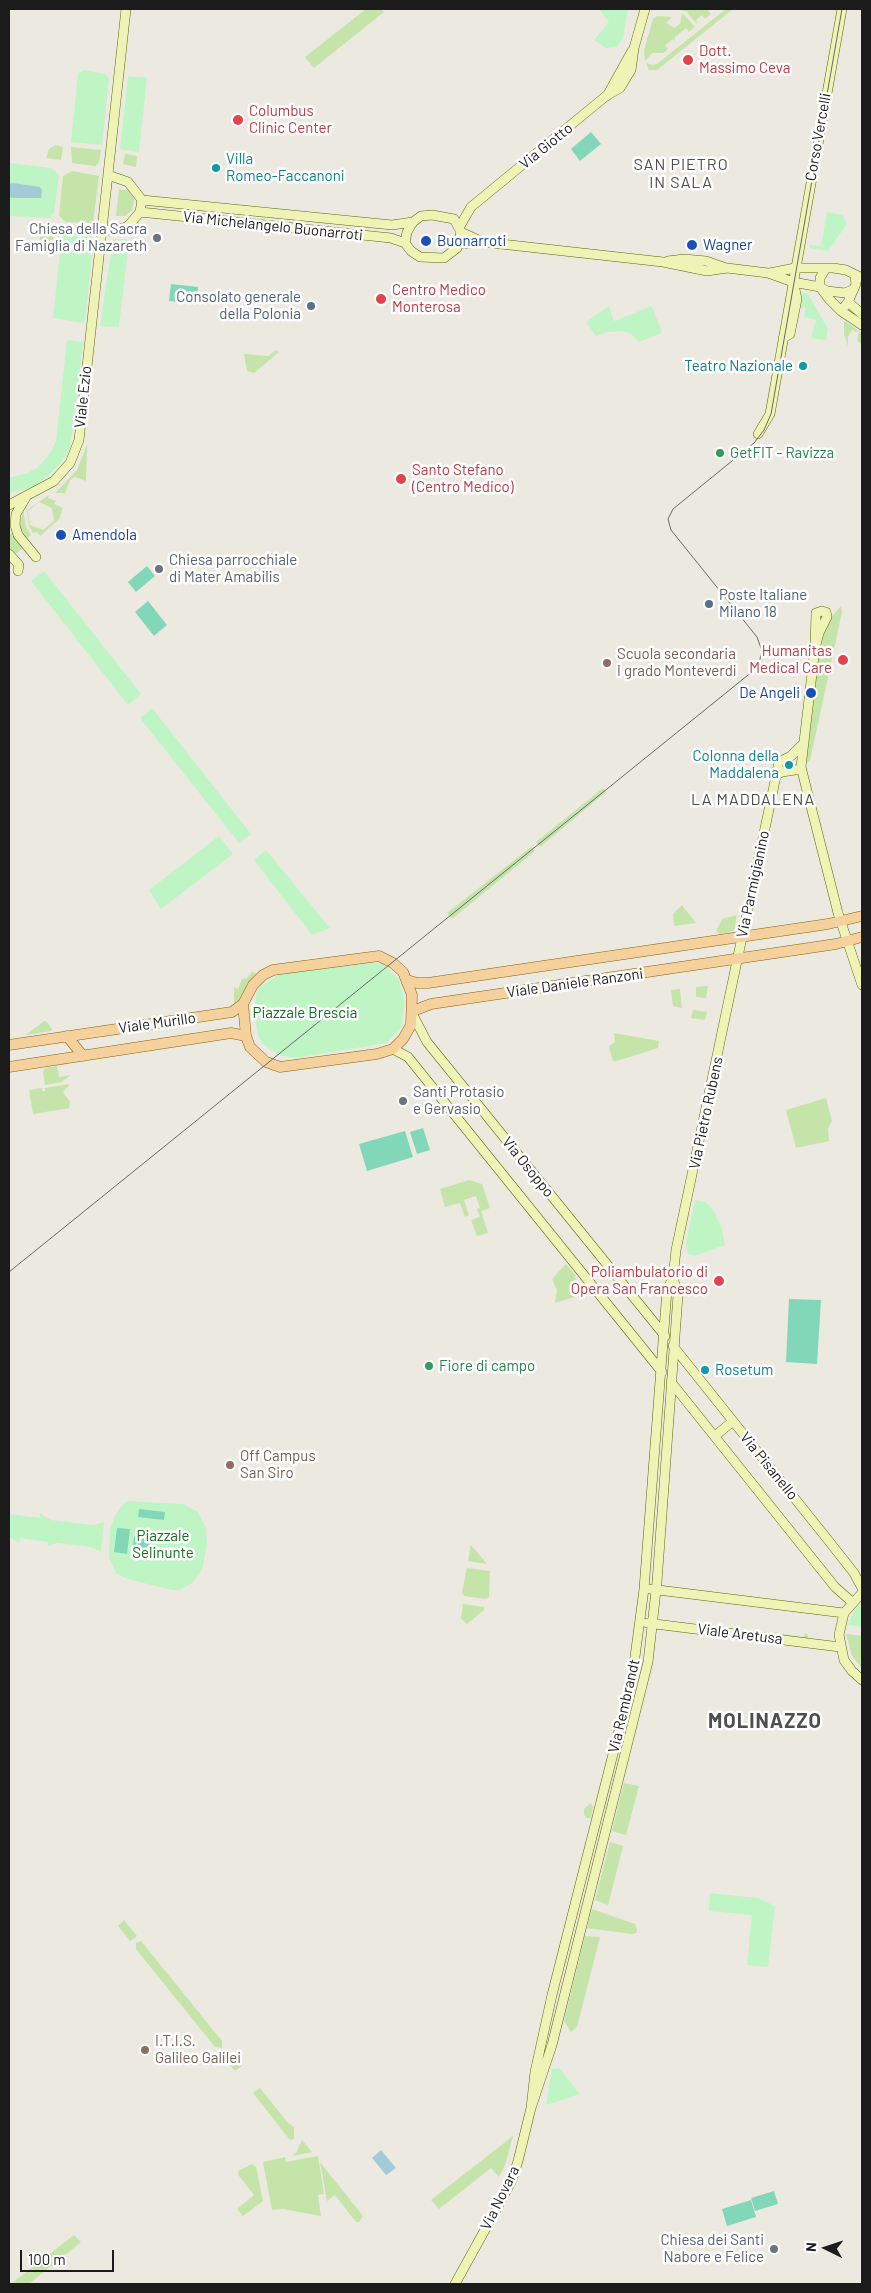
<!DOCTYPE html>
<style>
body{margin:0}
#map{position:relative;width:871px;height:2293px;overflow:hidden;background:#ece9e1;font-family:Barlow,sans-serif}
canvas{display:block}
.frame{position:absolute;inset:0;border:10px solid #1b1b1b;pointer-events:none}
.north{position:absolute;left:801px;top:2223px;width:50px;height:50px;-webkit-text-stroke:4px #fff;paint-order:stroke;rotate:274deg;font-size:14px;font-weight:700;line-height:20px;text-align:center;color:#1b1b1b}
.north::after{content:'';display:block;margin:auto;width:18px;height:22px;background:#1b1b1b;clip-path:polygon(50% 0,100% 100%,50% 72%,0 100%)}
.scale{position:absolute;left:20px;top:2250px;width:94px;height:22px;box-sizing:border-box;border:2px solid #1b1b1b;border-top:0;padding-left:6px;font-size:15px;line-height:18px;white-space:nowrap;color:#1b1b1b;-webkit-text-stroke:4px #fff;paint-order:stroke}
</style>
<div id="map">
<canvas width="871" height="2293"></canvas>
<div class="frame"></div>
<div class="north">N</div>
<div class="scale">100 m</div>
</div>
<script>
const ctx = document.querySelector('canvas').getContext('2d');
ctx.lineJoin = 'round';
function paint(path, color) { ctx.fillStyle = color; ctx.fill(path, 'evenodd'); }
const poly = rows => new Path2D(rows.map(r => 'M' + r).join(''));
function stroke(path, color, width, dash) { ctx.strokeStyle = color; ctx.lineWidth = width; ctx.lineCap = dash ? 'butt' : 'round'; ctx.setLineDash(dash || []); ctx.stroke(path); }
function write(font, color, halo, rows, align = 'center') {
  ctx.font = font + ' Barlow,sans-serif'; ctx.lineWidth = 5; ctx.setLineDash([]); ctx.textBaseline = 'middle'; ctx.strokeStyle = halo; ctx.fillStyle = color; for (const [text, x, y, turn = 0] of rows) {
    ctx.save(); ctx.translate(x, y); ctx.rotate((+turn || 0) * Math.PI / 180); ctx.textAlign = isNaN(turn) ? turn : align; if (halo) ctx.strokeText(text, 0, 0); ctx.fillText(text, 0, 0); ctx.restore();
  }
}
paint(poly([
 [366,9,381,9,384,12,314,68,305,57],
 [674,9,707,9,711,14,705,19,702,15,696,20,698,25,686,11],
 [726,9,733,9,657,70,649,70,646,63,652,65,657,64],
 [682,13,695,27,689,32,686,28,674,38,676,43,673,39,665,45,668,49,663,53,652,53,645,61,644,50,653,19,657,16,672,17,666,23,674,28,680,24],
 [56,145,63,147,61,160,46,158,49,149],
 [71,147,101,150,99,163,95,166,72,163],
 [125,154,137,156,136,167,123,164],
 [72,171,99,176,93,223,65,222,59,215,63,176],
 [119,189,129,191,134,199,132,210,125,216,116,216],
 [38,229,53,231,53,242,50,245,44,244,40,240],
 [844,322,846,322,862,333,862,344,857,341,859,331,855,332,853,329,848,336,848,346,844,334],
 [276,350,279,352,254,373,247,371,244,354,268,356],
 [87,445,86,481,75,477,70,480,65,493,55,493,77,470],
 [49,495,48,498,56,501,54,504,63,508,59,519,40,536,37,532,33,533,29,526,27,510],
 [39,502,52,508,54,521,43,530,30,525,28,511],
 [23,510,26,527,31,535,27,538,20,528],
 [13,532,23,548,14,555,9,547,9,535],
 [841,606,842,612,810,761,806,763,819,647,828,621],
 [603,788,606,792,540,847,536,842],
 [531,847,535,851,452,919,447,913],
 [682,905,696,923,674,926,673,914],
 [737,915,734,931,720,934,716,931,722,919],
 [252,972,256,973,247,985,240,1003,231,1009,230,1005,234,1005,234,987,238,989,242,979,247,978],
 [708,986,706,998,696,997,696,987],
 [680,989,682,1008,673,1006,671,990],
 [693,1010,707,1012,705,1020,691,1018],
 [44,1021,46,1021,52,1029,51,1031,26,1035],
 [614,1033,659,1041,658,1048,613,1062,609,1046,615,1042],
 [57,1066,59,1077,71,1075,62,1082,45,1085,43,1072,45,1068],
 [70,1084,63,1092,70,1102,69,1108,33,1114,29,1090,42,1088,42,1091,45,1091,45,1088],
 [826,1098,832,1121,828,1128,829,1141,796,1148,786,1110],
 [469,1180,482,1184,490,1208,481,1211,488,1233,477,1236,471,1220,480,1217,477,1209,480,1208,476,1196,464,1200,469,1215,465,1217,460,1203,445,1207,440,1189],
 [566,1264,575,1275,577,1288,574,1297,555,1303,557,1290,552,1279],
 [471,1544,471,1545,487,1564,468,1561],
 [467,1568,490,1571,489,1597,486,1599,464,1596,462,1593],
 [463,1604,484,1607,484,1610,467,1624,461,1618],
 [748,1630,804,1637,805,1633,808,1635,808,1639,748,1632],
 [846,1634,862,1636,862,1668,852,1656],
 [624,1783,639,1786,626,1835,612,1831],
 [591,1803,593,1807,591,1818,586,1818,584,1814,584,1809],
 [610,1842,623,1846,608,1905,595,1900],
 [592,1909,635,1924,637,1929,636,1933,632,1934,587,1928],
 [124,1920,137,1936,130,1941,118,1926],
 [585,1936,600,1937,577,2027,571,2032,564,2021],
 [141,1941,222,2041,222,2048,215,2047,136,1949,136,1943],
 [228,2049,242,2066,235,2071,221,2054],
 [260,2088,288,2123,294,2127,294,2139,290,2140,253,2093],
 [513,2136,505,2165,499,2177,491,2168,439,2209,431,2200],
 [302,2140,312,2152,292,2156,296,2153],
 [318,2156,324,2194,318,2195,321,2216,283,2209,272,2210,263,2162,285,2157,286,2162],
 [320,2162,363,2216,359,2222,356,2222,335,2195,327,2201],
 [252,2164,256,2167,263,2201,243,2216,237,2209,254,2195,239,2176,238,2171],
 [74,2235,81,2242,29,2284,11,2284]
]), '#c4e4a9');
paint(poly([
 [599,9,628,9,623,38,617,47,606,48,594,40,609,22],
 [83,70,105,74,109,78,102,145,71,142,78,74],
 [128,76,147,78,139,152,120,149],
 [9,163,51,168,55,171,59,176,54,213,50,218,9,216],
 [827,212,843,215,847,224,828,251,809,248,810,245,821,246],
 [67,231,89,234,92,237,90,253,92,255,85,321,83,323,53,318,60,252,63,235],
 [113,239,126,239,129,242,119,327,100,326],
 [800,293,808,294,828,329,826,340,811,338,816,320,804,317,806,308,798,307],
 [609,306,614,321,652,306,662,333,639,342,631,334,624,331,608,332,596,336,586,322],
 [67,340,83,342,73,429,69,450,60,464,47,477,33,487,9,493,9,478,27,473,37,468,49,455,56,441],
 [44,571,141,694,128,705,31,581],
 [152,708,251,834,239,843,140,718],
 [219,836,233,854,161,909,149,890],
 [266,850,330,928,312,935,254,860],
 [366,962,383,964,399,980,402,991,405,1003,401,1028,386,1043,295,1058,279,1055,264,1045,258,1036,254,1012,256,994,260,987,280,974],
 [695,1200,705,1202,712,1208,721,1226,725,1245,694,1256,688,1254,686,1243],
 [128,1501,183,1504,198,1512,206,1528,207,1544,202,1570,191,1584,180,1590,172,1590,127,1579,116,1573,109,1557,110,1529,115,1516,122,1505],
 [40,1513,51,1520,93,1525,104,1522,101,1552,91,1547,57,1543,48,1546,48,1542,20,1538,19,1543,9,1537,9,1514,40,1518],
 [862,1602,862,1627,848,1625,854,1611],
 [710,1893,758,1898,775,1906,768,1967,747,1965,752,1915,709,1911],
 [559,2068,580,2094,546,2105,552,2069]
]), '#bff5c5');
paint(poly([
 [591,132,601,144,580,161,571,149],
 [171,284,198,287,197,304,169,301],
 [147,566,155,576,136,592,128,582],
 [148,601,167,625,154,636,135,612],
 [423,1128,430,1150,417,1154,410,1132],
 [405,1131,413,1157,367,1171,359,1144],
 [789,1299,821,1300,817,1364,786,1362],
 [139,1509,165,1512,164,1520,138,1517],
 [117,1528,130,1529,127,1554,114,1552],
 [139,1533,145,1534,149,1539,149,1546,143,1550,137,1550,133,1545,134,1537],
 [774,2191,778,2204,755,2211,751,2198],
 [751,2200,756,2217,727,2226,722,2209]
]), '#83d7b9');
paint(poly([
 [13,183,40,187,42,190,41,198,12,198,9,196,9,184],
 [381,2150,396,2168,386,2175,372,2158]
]), '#a3cad7');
const secondary = poly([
 [607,96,632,51],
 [142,200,392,225,413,222],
 [140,212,391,238,405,243],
 [432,215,454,219,461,232,457,248,444,258,420,257,411,251,405,243,407,232,413,222,421,216,432,215],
 [460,226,471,207,606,96,620,88,631,70,634,48,645,9],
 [102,231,124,228,129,225,140,212,142,200,128,182,108,175],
 [461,232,483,242,663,262,707,271,727,268,768,273,793,282,820,287,827,291,845,293,852,290],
 [460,244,483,242],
 [668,261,684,259,706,261,726,268],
 [826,268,820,278,820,287,829,299,841,311,862,325],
 [770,273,795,268,833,268,846,270,862,278],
 [848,302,862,314],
 [841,311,848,302,856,284,855,276],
 [783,338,790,334,797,299,794,285],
 [758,434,770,414,842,9],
 [26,497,16,514,15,525,18,535,36,557],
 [9,505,54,481,70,463,79,440,126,9],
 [9,554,19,565,18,571],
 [815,648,819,633,827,617,826,612,822,611,816,613,815,648,801,767,838,913,862,985],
 [776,775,782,772,801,769],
 [413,1015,427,1042,665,1336],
 [393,1049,408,1057,662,1372],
 [673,1346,828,1540,854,1573,862,1588],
 [671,1382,835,1587,852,1602],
 [715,1436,733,1421],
 [650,1589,844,1613],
 [862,1593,844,1613,839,1635,844,1660,852,1671,862,1680],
 [647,1623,840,1647],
 [531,2108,535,2072,552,1995,632,1679,644,1589,667,1290,673,1278,676,1250,779,762,791,756,802,745],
 [455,2284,497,2208,512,2180,518,2161,531,2108,552,2045,648,1662,657,1582,678,1295,673,1278]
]);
const primary = poly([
 [379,956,393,963,403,972,412,995,411,1025,403,1039,393,1049,377,1054,280,1067,266,1062,250,1047,246,1036,243,1004,253,985,263,975,273,970,379,956],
 [407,980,417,983,428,983,828,924,862,916],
 [413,1011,431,1004,836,944,862,937],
 [67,1036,83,1056],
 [9,1045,232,1012,243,1004],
 [9,1067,231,1033,246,1036]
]);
stroke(secondary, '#5b680b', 10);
stroke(primary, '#88620a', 11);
stroke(secondary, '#eff4b6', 9);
stroke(primary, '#f5d29d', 10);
stroke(poly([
 [777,665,782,670],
 [9,1272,758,667,762,651,757,637,671,530,668,519,673,509,754,443,764,430,771,414,842,9]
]), '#696969', 1);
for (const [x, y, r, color] of [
 [688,60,6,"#e0444e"],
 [238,120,6,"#e0444e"],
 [216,168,5,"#0f9aa8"],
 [157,238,5,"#6b7280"],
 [426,241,6,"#1a4fb4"],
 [692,245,6,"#1a4fb4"],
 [381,299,6,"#e0444e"],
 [311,306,5,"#5c6f8a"],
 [803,366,5,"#0f9aa8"],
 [720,453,5,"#2e9e5b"],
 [401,479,6,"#e0444e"],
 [61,535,6,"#1a4fb4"],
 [159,569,5,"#6b7280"],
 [709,604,5,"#5c6f8a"],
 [843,660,6,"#e0444e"],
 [607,663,5,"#8d6e63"],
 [811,693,6,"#1a4fb4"],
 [789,765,5,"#0f9aa8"],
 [403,1101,5,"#6b7280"],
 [719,1281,6,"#e0444e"],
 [429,1366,5,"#2e9e5b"],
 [705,1370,5,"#0f9aa8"],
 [230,1465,5,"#8d6e63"],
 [145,2050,5,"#8d6e63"],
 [774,2249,5,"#6b7280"]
]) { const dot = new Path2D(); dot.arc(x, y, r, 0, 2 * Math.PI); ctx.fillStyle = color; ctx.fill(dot); stroke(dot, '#fff', 2); }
write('15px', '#be3a42', '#fff', [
 ["Dott.",699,51],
 ["Massimo Ceva",699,68],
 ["Columbus",249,111],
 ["Clinic Center",249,128],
 ["Centro Medico",392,290],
 ["Monterosa",392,307],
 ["Santo Stefano",412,470],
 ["(Centro Medico)",412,487],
 ["Humanitas",832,651,"right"],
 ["Medical Care",832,668,"right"],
 ["Poliambulatorio di",708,1272,"right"],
 ["Opera San Francesco",708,1289,"right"]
], 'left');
write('15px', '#1b1b1b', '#fff', [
 ["Corso Vercelli",818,137,-80],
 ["Via Giotto",546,146,-39],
 ["Via Michelangelo Buonarroti",273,226,6],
 ["Viale Ezio",83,397,-84],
 ["Via Parmigianino",753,884,-78],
 ["Viale Daniele Ranzoni",575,983,-8],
 ["Viale Murillo",157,1023,-8],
 ["Via Pietro Rubens",706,1113,-78],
 ["Via Osoppo",528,1167,51],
 ["Via Pisanello",769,1466,51],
 ["Viale Aretusa",740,1634,7],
 ["Via Rembrandt",624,1706,-77],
 ["Via Novara",500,2198,-64]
]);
write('15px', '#0d838f', '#fff', [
 ["Villa",226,159],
 ["Romeo-Faccanoni",226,176],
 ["Teatro Nazionale",793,366,"right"],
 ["Colonna della",779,756,"right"],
 ["Maddalena",779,773,"right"],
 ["Rosetum",715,1370]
], 'left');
write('15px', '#5b616d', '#fff', [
 ["Chiesa della Sacra",147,229],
 ["Famiglia di Nazareth",147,246],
 ["Chiesa parrocchiale",169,560,"left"],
 ["di Mater Amabilis",169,577,"left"],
 ["Santi Protasio",413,1092,"left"],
 ["e Gervasio",413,1109,"left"],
 ["Chiesa dei Santi",764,2240],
 ["Nabore e Felice",764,2257]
], 'right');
write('15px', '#164399', '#fff', [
 ["Buonarroti",437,241],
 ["Wagner",703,245],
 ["Amendola",72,535],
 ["De Angeli",800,693,"right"]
], 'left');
write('15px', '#4e5e75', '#fff', [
 ["Consolato generale",301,297],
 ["della Polonia",301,314],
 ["Poste Italiane",719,595,"left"],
 ["Milano 18",719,612,"left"]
], 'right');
write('15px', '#27864d', '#fff', [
 ["GetFIT - Ravizza",730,453],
 ["Fiore di campo",439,1366]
], 'left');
write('15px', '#785e54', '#fff', [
 ["Scuola secondaria",617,654],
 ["I grado Monteverdi",617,671],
 ["Off Campus",240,1456],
 ["San Siro",240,1473],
 ["I.T.I.S.",155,2041],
 ["Galileo Galilei",155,2058]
], 'left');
write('15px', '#12701d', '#fff', [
 ["Piazzale Brescia",305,1013],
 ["Piazzale",163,1536],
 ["Selinunte",163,1553]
]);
ctx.letterSpacing = '1px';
write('16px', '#4e4e4e', '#fff', [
 ["SAN PIETRO",681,165],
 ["IN SALA",681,183],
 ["LA MADDALENA",753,800]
]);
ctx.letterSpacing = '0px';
ctx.letterSpacing = '1px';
write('bold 20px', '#4e4e4e', '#fff', [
 ["MOLINAZZO",765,1721]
]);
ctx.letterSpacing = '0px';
</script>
